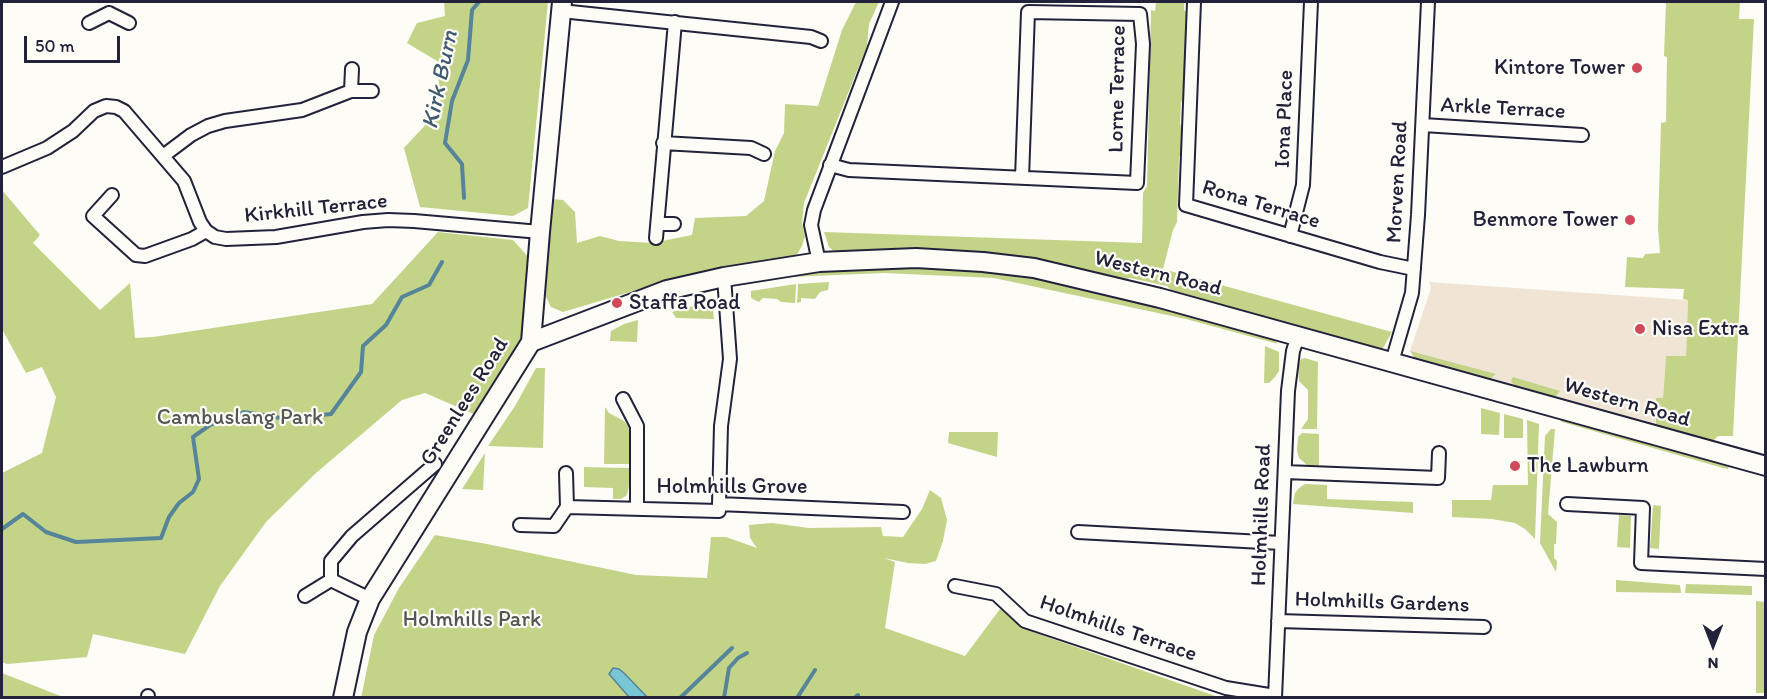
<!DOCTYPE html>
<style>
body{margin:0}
#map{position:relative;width:1767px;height:699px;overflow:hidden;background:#fdfcf7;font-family:Itim,sans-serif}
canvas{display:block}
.frame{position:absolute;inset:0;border:3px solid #22223b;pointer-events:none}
.north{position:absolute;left:1683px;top:615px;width:60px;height:60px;-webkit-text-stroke:4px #fdfcf7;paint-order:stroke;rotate:180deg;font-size:16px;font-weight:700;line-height:24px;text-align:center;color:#22223b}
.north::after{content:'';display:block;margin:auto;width:21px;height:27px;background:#22223b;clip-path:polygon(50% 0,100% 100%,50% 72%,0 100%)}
.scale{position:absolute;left:24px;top:36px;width:96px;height:27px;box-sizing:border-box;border:3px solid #22223b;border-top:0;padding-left:8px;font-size:18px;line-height:21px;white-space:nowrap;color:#22223b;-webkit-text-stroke:4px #fdfcf7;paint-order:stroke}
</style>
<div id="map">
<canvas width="1767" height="699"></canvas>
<div class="frame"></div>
<div class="north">N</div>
<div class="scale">50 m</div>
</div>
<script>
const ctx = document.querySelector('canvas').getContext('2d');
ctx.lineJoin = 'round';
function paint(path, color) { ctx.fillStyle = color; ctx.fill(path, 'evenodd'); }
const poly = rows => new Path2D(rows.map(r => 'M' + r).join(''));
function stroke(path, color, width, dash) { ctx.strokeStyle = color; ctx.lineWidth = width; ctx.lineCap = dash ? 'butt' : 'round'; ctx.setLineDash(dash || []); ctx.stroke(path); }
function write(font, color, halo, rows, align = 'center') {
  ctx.font = font + ' Itim,sans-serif'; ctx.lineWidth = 4.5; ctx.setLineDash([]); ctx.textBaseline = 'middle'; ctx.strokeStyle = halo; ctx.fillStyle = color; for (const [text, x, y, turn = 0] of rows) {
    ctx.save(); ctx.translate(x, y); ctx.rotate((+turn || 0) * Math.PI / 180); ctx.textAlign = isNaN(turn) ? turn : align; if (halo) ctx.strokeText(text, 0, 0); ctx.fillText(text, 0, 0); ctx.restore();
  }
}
paint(poly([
 [1429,282,1688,300,1686,356,1666,356,1663,398,1656,398,1656,425,1427,364,1414,357,1410,351,1431,288]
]), '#f0e5d5');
paint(poly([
 [444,2,548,2,528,208,513,216,420,207,404,148,441,108,437,61,407,43,417,23,445,16],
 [856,2,879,2,869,24,867,46,804,203,802,223,805,236,802,246,796,256,782,262,722,268,640,289,563,312,551,307,544,293,553,199,563,200,575,212,577,243,600,236,619,241,652,243,692,235,695,218,746,216,764,201,775,151,784,133,785,104,818,106,842,30],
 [1156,2,1184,2,1184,10,1189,15,1186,98,1181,102,1180,124,1184,129,1183,150,1179,157,1177,222,1173,230,1163,269,1392,332,1383,348,1372,351,1179,299,1167,286,1130,278,1118,282,841,258,829,247,824,232,1142,243,1143,193,1147,186,1151,10,1155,11],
 [1666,2,1740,2,1739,19,1754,19,1733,436,1718,436,1713,441,1656,425,1656,398,1663,398,1666,356,1686,356,1688,300,1683,299,1684,289,1625,287,1627,257,1643,258,1645,254,1660,253,1658,228,1661,123,1666,122,1667,57,1664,56],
 [2,190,40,235,33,243,100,310,130,283,135,338,153,337,372,304,438,232,513,240,530,259,524,338,476,415,425,393,402,400,316,473,266,522,220,586,185,654,93,634,87,657,7,664,2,662,2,473,42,453,56,397,42,367,26,373,2,329],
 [907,265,960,268,1034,276,1123,296,1273,339,1278,344,1186,319,994,278,884,273,789,277,737,286,743,281,840,268],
 [829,282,828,290,820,292,815,299,801,298,801,302,797,303,798,284],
 [796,284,795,303,781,302,777,299,763,298,759,302,751,298,751,291],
 [710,301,713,310,714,319,676,318,672,312],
 [638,320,637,342,610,341,611,331,624,324],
 [1265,346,1279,352,1279,371,1275,377,1269,383,1264,383],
 [1410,351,1496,374,1491,378,1483,379,1427,364,1414,357],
 [1305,358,1318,362,1317,429,1301,429,1308,419,1308,390,1299,381,1298,367,1301,359],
 [536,368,545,368,543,448,488,446,515,406],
 [1513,377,1560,391,1554,398,1517,389,1511,381],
 [605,407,609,413,624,421,629,427,629,464,604,464],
 [1481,408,1500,413,1499,435,1481,434],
 [1504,414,1523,419,1523,438,1504,438],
 [1559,419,1712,460,1729,467,1728,469,1723,468,1562,422],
 [1527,420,1539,424,1535,539,1525,529,1515,523,1492,519,1452,517,1452,500,1491,500,1493,485,1528,485],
 [1551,429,1555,429,1548,514,1557,522,1556,544,1554,544,1554,558,1557,561,1556,572,1540,543,1545,436],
 [949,432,998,432,997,457,948,443],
 [1302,433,1319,434,1319,466,1307,465,1299,458,1297,451,1298,437],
 [485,453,483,490,462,489],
 [584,467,629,468,629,486,627,495,621,499,613,499,613,488,584,487],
 [1305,484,1327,485,1327,499,1413,502,1413,513,1293,504,1295,493,1299,488],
 [930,490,941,498,947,520,943,541,936,561,925,564,908,563,884,558,895,562,885,628,965,656,1000,609,1033,632,1221,698,361,698,374,635,399,588,435,535,487,544,636,575,707,578,711,537,726,537,757,548,750,538,749,525,772,523,809,528,881,527,883,536,903,537,922,509],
 [1653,505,1661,506,1659,549,1650,548],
 [1619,515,1631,516,1630,548,1617,547],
 [1616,580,1680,585,1681,593,1616,592],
 [1686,584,1752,586,1752,595,1685,593],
 [1756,601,1765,602,1765,693,1756,693],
 [2,673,63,697,2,697]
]), '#c3d489');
const water = poly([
 [613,668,619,669,624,673,647,697,629,697,609,674,613,668]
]);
paint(water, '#78c6d6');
stroke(water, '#568498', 1.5);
stroke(poly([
 [464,198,462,164,445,143,452,101,468,60,472,10,479,2],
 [2,529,23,514,46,532,76,542,161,538,169,517,179,503,193,492,199,479,193,437,210,425,244,412,287,419,331,414,361,372,363,346,386,325,402,297,429,285,442,262],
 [680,698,732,648],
 [724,698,729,668,738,658,747,653],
 [797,698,815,670],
 [854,698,858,695]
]), '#568498', 4);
const street = poly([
 [1194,2,1186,205,1380,262,1414,269],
 [561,11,811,37,821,41],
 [109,13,129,23],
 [89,23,109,13],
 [351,91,352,69],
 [1423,125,1582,135],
 [663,143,751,148,764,154],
 [163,156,191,135,208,126,225,121,302,110,351,91,372,91],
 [830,165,849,170,1137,183,1143,44,1140,14,1028,12,1022,178],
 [2,167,47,148,73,131,94,111,106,106,116,107,124,111,184,181,200,222,206,231,215,237,226,239,276,237,363,222,388,220,414,221,540,232],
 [112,195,93,216,136,255,145,256,192,239,206,231],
 [658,224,674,224],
 [1290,236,1303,185,1311,2],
 [656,238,675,22],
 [819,262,811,225,814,210,892,2],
 [1392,362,1412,293,1418,215,1428,2],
 [623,399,637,426,637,509],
 [1285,472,1438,478,1439,453],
 [566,473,567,507],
 [719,504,721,426,730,359,724,277],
 [1567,504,1643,508,1641,563,1766,569],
 [520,525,554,526,567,507,719,511,719,504,903,512],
 [1078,532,1281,543],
 [955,586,996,594,1025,621,1226,688,1275,696],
 [305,596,331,580],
 [370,599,331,580,331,561,352,536,435,464],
 [1278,621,1484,627],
 [148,698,148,696],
 [1275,698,1288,391,1293,351,1298,336]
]);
const secondary = poly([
 [531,342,667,290,724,277,819,262,916,258,983,262,1034,268,1160,298,1766,466],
 [343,698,357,632,370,599,531,342,540,232,562,2]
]);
stroke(street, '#22223b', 16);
stroke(secondary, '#22223b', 22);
stroke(street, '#fdfcf7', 12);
stroke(secondary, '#fdfcf7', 18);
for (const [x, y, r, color] of [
 [1637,68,6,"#d1495b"],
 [1630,220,6,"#d1495b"],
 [617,303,6,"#d1495b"],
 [1640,329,6,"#d1495b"],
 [1515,466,6,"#d1495b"]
]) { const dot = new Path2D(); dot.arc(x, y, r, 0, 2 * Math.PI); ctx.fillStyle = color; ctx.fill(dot); stroke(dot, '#fdfcf7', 2); }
write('22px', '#22223b', '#fdfcf7', [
 ["Kintore Tower",1625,68,"right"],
 ["Benmore Tower",1618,220,"right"],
 ["Staffa Road",629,303],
 ["Nisa Extra",1652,329],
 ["The Lawburn",1527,466]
], 'left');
write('22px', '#22223b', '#fdfcf7', [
 ["Lorne Terrace",1118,89,-89],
 ["Arkle Terrace",1503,109,3],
 ["Iona Place",1285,119,-88],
 ["Morven Road",1398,182,-87],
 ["Rona Terrace",1261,205,17],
 ["Kirkhill Terrace",316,209,-6],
 ["Western Road",1158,274,14],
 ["Greenlees Road",465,402,-58],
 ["Western Road",1627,403,16],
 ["Holmhills Grove",732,487],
 ["Holmhills Road",1262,515,-88],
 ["Holmhills Gardens",1382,603,2],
 ["Holmhills Terrace",1118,629,19]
]);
write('22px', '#525752', '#fdfcf7', [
 ["Cambuslang Park",240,418],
 ["Holmhills Park",472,620]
]);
write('italic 24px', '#405b71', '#fdfcf7', [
 ["Kirk Burn",441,80,-78]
]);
</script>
